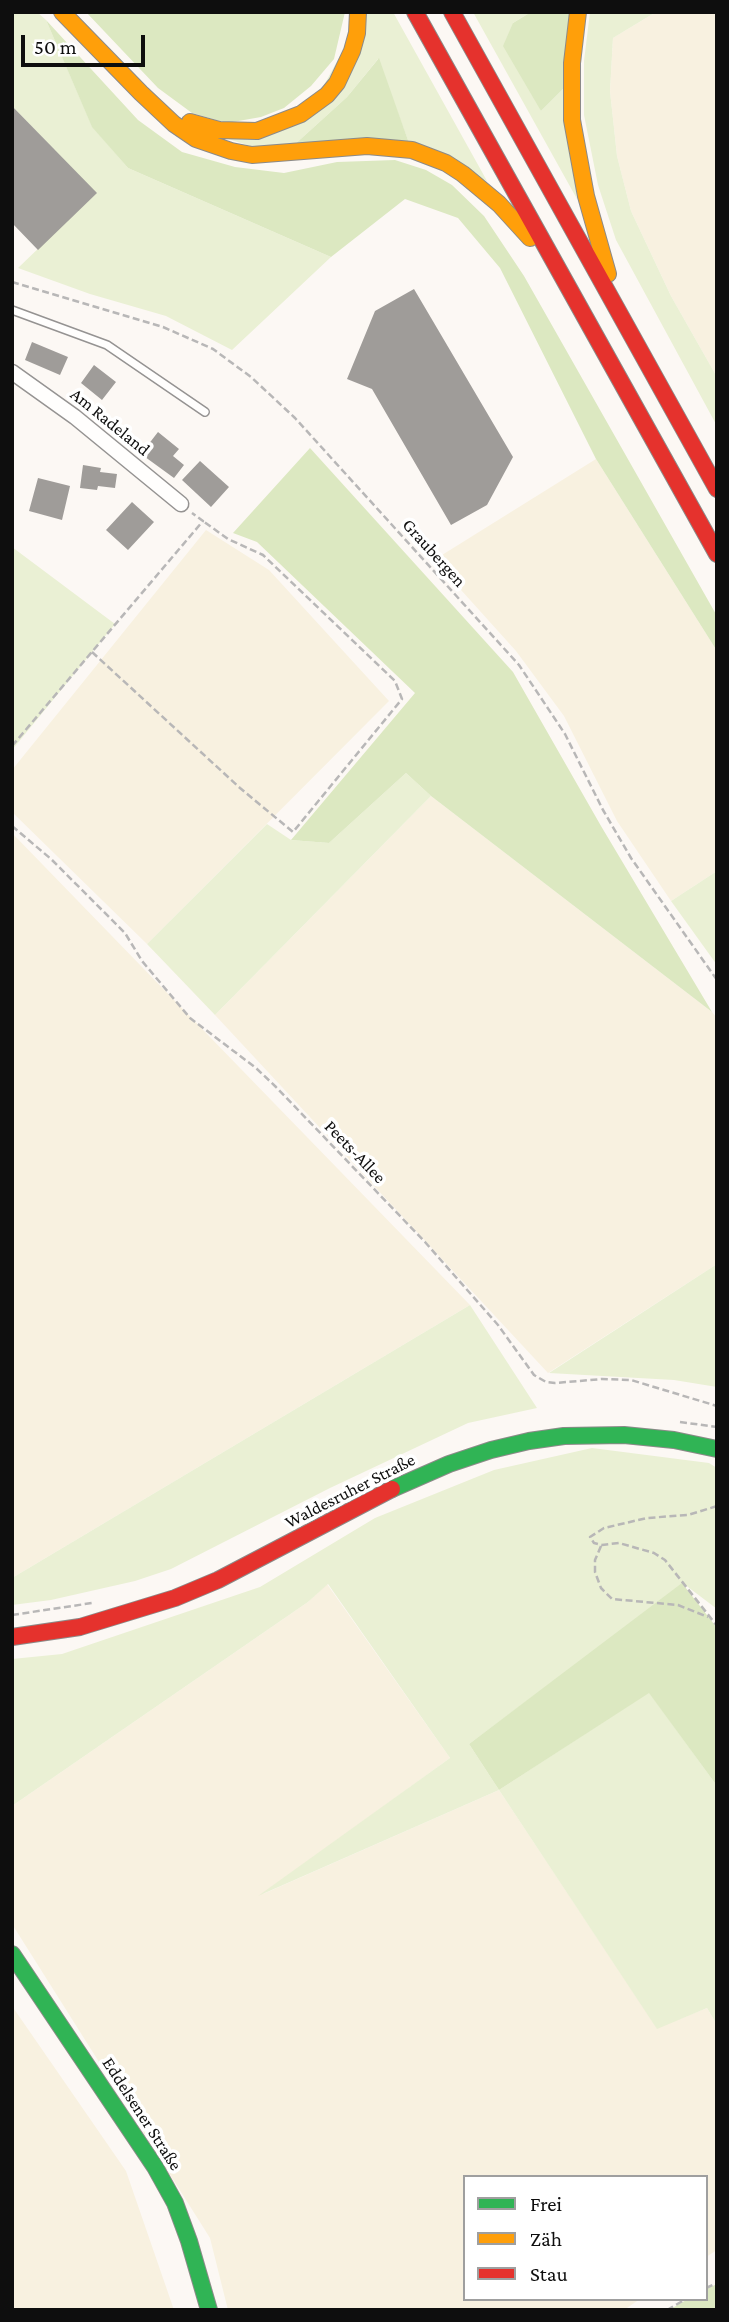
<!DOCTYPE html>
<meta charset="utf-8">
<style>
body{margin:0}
#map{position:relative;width:729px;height:2322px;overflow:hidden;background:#fcf8f4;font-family:"Crimson Pro",serif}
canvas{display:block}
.frame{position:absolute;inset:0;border:14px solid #0e0e0e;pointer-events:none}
.legend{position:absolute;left:463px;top:2175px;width:245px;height:126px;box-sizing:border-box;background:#fff;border:2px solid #9f9f9f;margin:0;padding:9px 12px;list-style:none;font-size:21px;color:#0e0e0e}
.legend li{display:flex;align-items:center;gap:14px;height:35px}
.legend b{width:35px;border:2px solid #9f9f9f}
.scale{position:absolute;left:21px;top:35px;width:124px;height:32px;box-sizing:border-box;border:4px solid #0e0e0e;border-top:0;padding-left:9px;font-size:21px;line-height:24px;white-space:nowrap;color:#0e0e0e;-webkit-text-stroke:5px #fff;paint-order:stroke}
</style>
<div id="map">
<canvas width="729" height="2322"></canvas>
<div class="frame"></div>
<ul class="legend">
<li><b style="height:9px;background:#30b455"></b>Frei</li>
<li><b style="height:9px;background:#ff9f0a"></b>Zäh</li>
<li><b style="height:9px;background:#e5322d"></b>Stau</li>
</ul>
<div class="scale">50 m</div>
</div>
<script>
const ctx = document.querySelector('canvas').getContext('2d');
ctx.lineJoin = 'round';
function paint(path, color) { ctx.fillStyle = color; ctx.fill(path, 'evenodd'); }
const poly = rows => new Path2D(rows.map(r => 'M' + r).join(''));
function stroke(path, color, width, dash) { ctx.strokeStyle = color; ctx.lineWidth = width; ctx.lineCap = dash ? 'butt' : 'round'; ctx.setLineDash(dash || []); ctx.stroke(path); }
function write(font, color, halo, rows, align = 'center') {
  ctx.font = font + ' "Crimson Pro",serif'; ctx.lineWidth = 7; ctx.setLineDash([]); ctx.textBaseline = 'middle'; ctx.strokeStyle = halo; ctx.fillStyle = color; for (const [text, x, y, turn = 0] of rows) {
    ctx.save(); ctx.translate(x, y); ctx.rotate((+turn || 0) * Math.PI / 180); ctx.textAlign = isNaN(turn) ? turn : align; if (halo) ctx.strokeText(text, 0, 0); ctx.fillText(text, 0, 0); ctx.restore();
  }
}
paint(poly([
 [656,12,717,12,717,377,671,296,631,211,617,156,610,91,613,38],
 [596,459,717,651,717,871,671,901,617,821,564,716,516,651,434,560],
 [206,530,269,570,389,701,147,944,12,812,12,770],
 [431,796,712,1012,717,1018,717,1264,548,1373,215,1015],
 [12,833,470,1305,12,1578],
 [327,1584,450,1758,263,1894,499,1790,657,2028,707,2008,717,2025,717,2250,706,2257,706,2177,465,2177,465,2299,640,2299,624,2310,228,2310,210,2238,12,1924,12,1806,308,1602],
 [12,2006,126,2171,174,2310,12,2310]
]), '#f8f1e0');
paint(poly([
 [12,12,37,12,46,20,92,126,128,168,331,257,232,350,166,316,90,294,18,268,96,193,12,106],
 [364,12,393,12,487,181,409,143,378,59,347,97,293,146,260,149,206,132,306,118],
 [473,12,531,12,513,23,541,111,566,86,577,199],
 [590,12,656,12,613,38,610,91,617,156,631,211,671,296,717,377,717,426,616,240,598,185,584,115,584,61],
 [12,547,115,624,12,750],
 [406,773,431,796,215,1015,147,944,267,824,291,840,329,843],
 [717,871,717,965,671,901],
 [717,1264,717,1387,674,1380,549,1373],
 [470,1305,537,1408,468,1423,330,1488,171,1569,135,1581,51,1600,12,1605,12,1578],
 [592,1448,709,1463,717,1468,717,1609,684,1584,469,1744,499,1790,649,1692,717,1786,717,2025,707,2008,657,2029,499,1790,258,1896,450,1758,328,1584,308,1602,12,1806,12,1659,62,1654,260,1587,375,1518,494,1470]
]), '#eaf0d4');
paint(poly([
 [86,12,345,12,334,59,311,86,284,108,261,117,227,123,192,113,158,88],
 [531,12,570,12,566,86,541,111,503,46,513,23],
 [46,20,138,120,182,152,235,167,284,173,337,162,395,160,426,170,452,185,484,216,524,276,717,616,717,651,596,459,500,268,458,218,405,199,331,257,128,168,92,127],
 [379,58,409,143,293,146,347,97],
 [310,448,513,672,601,826,712,1012,431,796,406,773,329,843,291,840,415,693,257,542,233,533],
 [682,1583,717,1628,717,1786,649,1693,499,1790,469,1744],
 [717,2284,717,2310,669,2310,688,2299,706,2299,706,2289]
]), '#dce8c1');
paint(poly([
 [12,106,97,193,38,250,12,223],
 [414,289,513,457,487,505,451,525,372,389,347,379,375,311],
 [32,342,68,357,60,375,25,360],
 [94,365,116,382,102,400,81,383],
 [158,432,179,449,173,456,184,465,174,478,141,454],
 [200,461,229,487,211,507,182,480],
 [83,465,101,468,100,472,117,474,115,488,98,486,97,490,80,488],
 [38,478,70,486,62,520,29,511],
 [132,502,154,522,128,550,106,530]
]), '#9f9c99');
const lane = poly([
 [12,310,107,345,205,412]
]);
const street = poly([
 [12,372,75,417,181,504]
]);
const fast = poly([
 [392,1489,449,1464,491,1450,529,1441,564,1436,624,1435,674,1440,717,1449],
 [12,1954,155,2167,175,2203,189,2241,209,2310]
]);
const slow = poly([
 [62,12,141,93,174,124,196,139,231,151,252,155,367,146,412,150,446,163,463,174,499,204,530,238],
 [578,12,572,63,572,120,586,196,608,274],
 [190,122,219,130,257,131,301,114,327,95,337,83,352,51,357,33,358,12]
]);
const jam = poly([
 [415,12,717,554],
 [452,12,717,489],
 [12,1637,80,1627,175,1598,218,1580,392,1489]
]);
stroke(lane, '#959392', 10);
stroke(street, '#959392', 17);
stroke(fast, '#8c8a88', 18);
stroke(slow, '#8c8a88', 18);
stroke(jam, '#8c8a88', 18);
stroke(poly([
 [12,282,163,327,213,349,251,377,295,418,519,665,565,734,603,810,631,858,717,980],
 [92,652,240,788,293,832,402,699,395,681,263,555,228,539,203,521],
 [12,746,203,521,192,513],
 [12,826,51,859,125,933,142,961,190,1018,256,1068,276,1087,425,1242,498,1325,534,1375,546,1382,555,1383,602,1379,631,1380,717,1406],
 [680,1422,717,1427],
 [717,1506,688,1515,647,1518,604,1528,590,1537,594,1543,602,1545,619,1543,654,1553,665,1560,717,1626],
 [601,1546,595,1560,595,1572,601,1588,612,1599,678,1605,708,1617],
 [12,1615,92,1603],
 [706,2288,717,2283],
 [667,2310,686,2299]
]), '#b8b7b7', 2.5, [7, 3.5]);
stroke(lane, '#fffefd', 7);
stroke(street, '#fffefd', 14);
stroke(fast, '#30b455', 16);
stroke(slow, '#ff9f0a', 16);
stroke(jam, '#e5322d', 16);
write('18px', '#0e0e0e', '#fff', [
 ["Am Radeland",110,422,39],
 ["Graubergen",434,553,48],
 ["Peets-Allee",355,1152,46],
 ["Waldesruher Straße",350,1491,-27],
 ["Eddelsener Straße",142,2114,57]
]);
</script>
